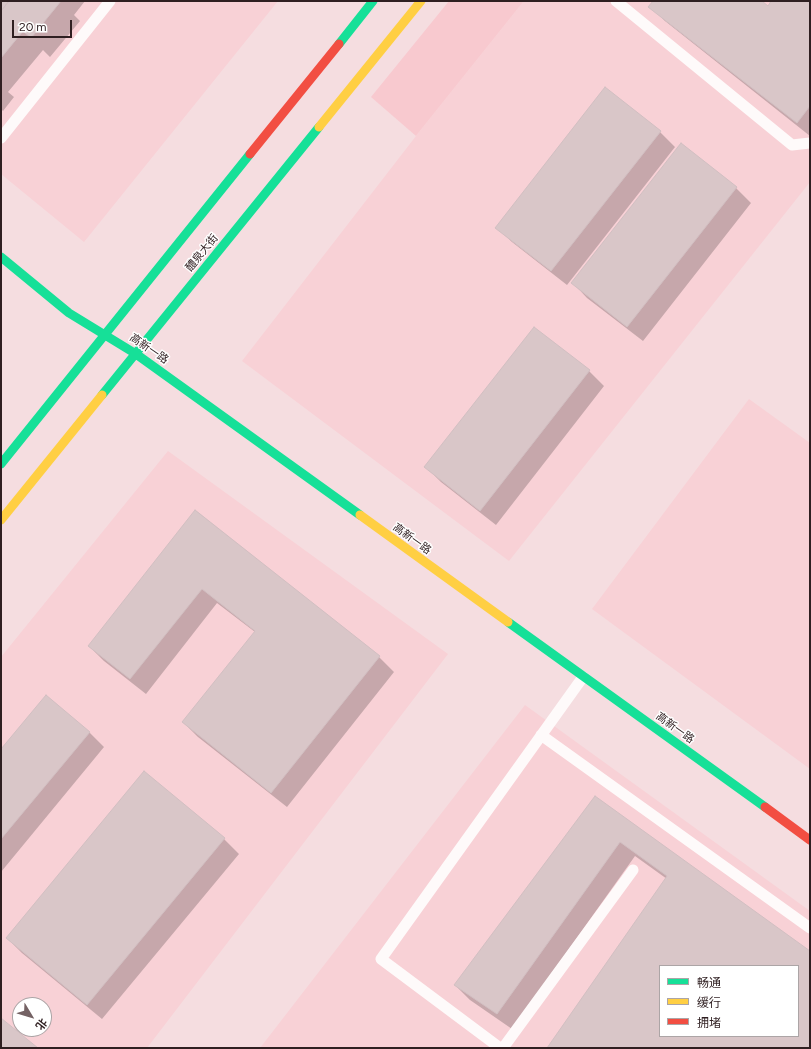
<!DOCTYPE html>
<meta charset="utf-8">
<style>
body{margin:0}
#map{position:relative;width:811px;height:1049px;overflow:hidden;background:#f5dde0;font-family:Figtree,"Noto Sans SC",sans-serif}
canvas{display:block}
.frame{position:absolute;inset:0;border:2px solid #2f1f21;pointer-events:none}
.legend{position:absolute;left:659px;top:965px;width:140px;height:72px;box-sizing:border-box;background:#fff;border:1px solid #aca5a6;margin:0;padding:5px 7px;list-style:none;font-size:12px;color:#2f1f21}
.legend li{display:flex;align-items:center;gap:8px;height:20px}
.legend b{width:20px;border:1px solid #aca5a6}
.north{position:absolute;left:12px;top:997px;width:40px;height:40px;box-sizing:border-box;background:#fff;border:1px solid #aca5a6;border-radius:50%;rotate:128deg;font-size:11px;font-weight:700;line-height:16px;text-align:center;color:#2f1f21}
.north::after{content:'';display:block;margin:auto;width:14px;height:18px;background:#746264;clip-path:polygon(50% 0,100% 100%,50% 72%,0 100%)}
.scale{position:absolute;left:12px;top:20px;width:60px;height:18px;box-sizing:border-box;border:2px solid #2f1f21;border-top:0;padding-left:5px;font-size:12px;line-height:14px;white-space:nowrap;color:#2f1f21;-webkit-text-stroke:3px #fff;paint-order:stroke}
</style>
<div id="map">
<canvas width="811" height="1049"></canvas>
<div class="frame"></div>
<ul class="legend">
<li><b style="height:5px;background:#16e098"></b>畅通</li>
<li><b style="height:5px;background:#ffcf43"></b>缓行</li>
<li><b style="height:5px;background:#f24e42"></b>拥堵</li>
</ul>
<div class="north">北</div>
<div class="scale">20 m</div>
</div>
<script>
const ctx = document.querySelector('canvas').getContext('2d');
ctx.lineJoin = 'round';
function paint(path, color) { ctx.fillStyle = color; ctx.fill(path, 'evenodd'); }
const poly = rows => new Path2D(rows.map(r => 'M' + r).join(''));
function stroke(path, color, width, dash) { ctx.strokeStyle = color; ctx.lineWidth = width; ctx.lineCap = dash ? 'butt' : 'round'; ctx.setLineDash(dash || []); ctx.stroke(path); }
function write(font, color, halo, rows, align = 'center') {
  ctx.font = font + ' Figtree,"Noto Sans SC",sans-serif'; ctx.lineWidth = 3; ctx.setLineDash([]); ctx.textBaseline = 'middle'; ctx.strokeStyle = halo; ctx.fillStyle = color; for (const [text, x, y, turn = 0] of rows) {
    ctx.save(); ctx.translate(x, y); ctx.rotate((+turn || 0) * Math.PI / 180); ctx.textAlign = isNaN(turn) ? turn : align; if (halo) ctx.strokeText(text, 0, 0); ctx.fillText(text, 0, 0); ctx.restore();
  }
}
paint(poly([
 [1,1,278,1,84,242,1,174],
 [524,1,810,1,810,182,509,561,242,361,416,136],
 [749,399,810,443,810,769,592,609],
 [168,451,448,654,147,1048,1,1048,1,657],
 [20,1005,44,1005,44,1029,20,1029],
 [525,705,810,911,810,1048,260,1048],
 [660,966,798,966,798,1036,660,1036]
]), '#f8d1d6');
paint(poly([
 [449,1,524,1,416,136,371,97]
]), '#f8c9cf');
paint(poly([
 [1,1,85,1,74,15,80,21,50,57,43,50,8,92,14,97,3,111,1,109],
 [654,1,760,1,768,7,773,1,810,1,810,136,665,21,650,6],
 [660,132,675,147,567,285,512,242,497,228],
 [736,188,751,203,643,341,587,298,573,283],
 [534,328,589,371,604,386,496,525,441,482,426,467],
 [196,511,379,657,394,672,287,807,198,737,183,722,255,632,217,603,146,694,104,661,89,646],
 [89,732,104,747,1,872,1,750],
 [595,797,810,952,810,1048,548,1048,667,879,635,856,512,1029,470,1000,455,985],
 [660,966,798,966,798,1036,660,1036],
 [224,839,239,854,102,1019,22,953,7,938]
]), '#0003');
const building = poly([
 [1,1,9,1,1,11,1,1],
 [9,1,61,1,31,38,23,31,1,58,1,11,9,1],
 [653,1,762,1,768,6,771,1,810,1,810,106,797,123,648,7,653,1],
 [605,87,661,131,551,271,495,228,605,87],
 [681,143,737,187,627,327,571,283,681,143],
 [534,327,590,370,480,511,424,467,534,327],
 [195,510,380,656,271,793,182,722,255,631,202,589,130,679,88,646,195,510],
 [46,695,90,732,1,839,1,749,46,695],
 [144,771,225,838,87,1005,6,938,144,771],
 [595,796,810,951,810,1048,547,1048,667,876,620,842,497,1014,454,985,595,796],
 [660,966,798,966,798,1036,660,1036,660,966],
 [1,1018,38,1048,1,1048,1,1018]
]);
paint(building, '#d9c6c8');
stroke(building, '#d2bfc2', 1);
stroke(poly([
 [616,1,792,145,810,143],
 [1,138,110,1],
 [541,735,810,928],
 [500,1048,381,959,583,677],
 [503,1048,633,870]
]), '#fefafa', 11);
stroke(poly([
 [339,44,373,1],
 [1,257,69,313,136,354,360,515],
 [102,395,319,127],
 [1,464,250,154],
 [508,622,765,807]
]), '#16e098', 9);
stroke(poly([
 [319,127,421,1],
 [360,515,508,622],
 [1,520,102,395]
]), '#ffcf43', 9);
stroke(poly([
 [250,154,339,44],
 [765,807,810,840]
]), '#f24e42', 9);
write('11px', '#2f1f21', '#fff', [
 ["醴泉大街",202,253,-51],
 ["高新一路",149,349,34],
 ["高新一路",412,539,36],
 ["高新一路",675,728,36]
]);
</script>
